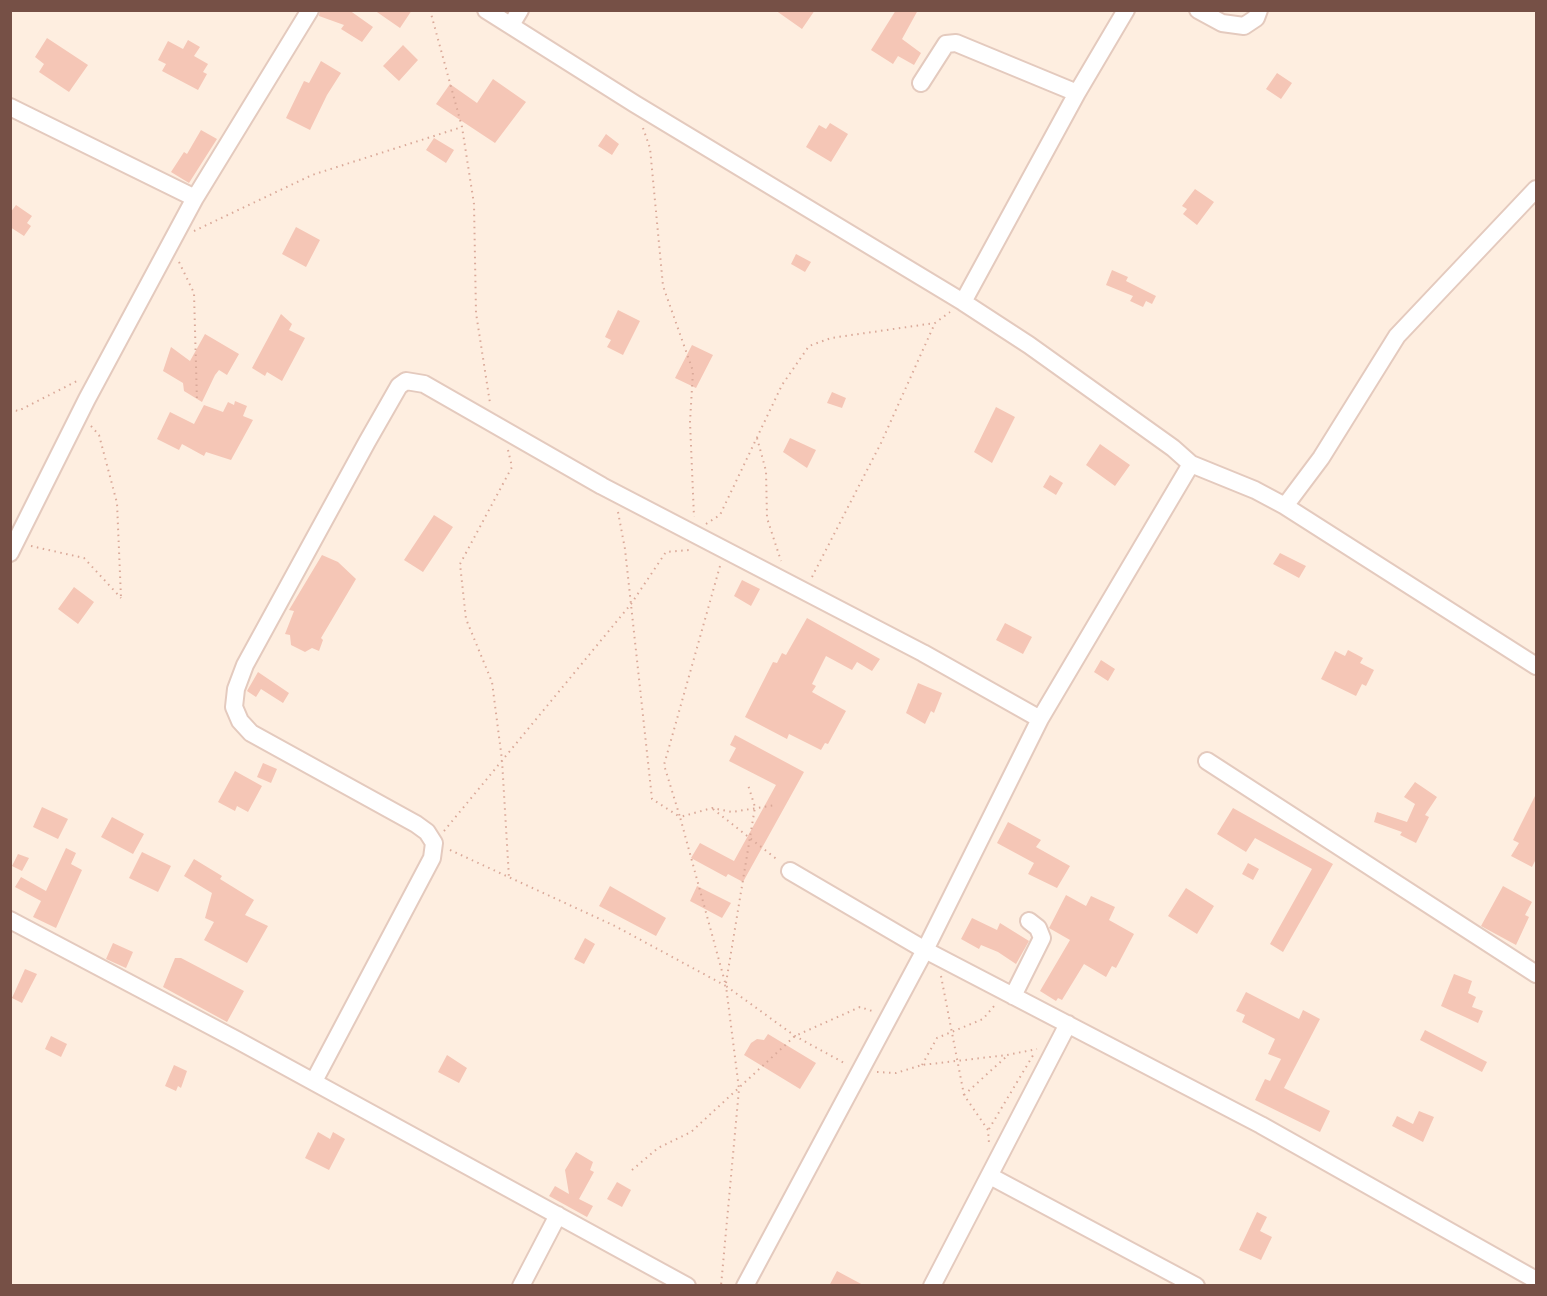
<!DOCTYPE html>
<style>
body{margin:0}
#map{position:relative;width:1547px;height:1296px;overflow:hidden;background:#feeee0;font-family:"Open Sans",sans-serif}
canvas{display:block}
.frame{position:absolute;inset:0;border:12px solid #765046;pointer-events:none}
</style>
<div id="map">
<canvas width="1547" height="1296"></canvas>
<div class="frame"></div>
</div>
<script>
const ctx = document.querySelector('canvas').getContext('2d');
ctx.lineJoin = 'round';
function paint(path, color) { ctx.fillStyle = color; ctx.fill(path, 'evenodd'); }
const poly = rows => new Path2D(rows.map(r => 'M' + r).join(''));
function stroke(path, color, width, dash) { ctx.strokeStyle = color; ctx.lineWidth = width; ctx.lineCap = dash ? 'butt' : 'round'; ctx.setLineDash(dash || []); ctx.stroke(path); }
paint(poly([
 [320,10,349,10,373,27,362,42,341,29,344,25,319,16],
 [374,10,412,10,400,28],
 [775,10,815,10,802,29],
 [896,10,918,10,902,39,921,53,914,65,898,56,893,64,871,50],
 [47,38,88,65,69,92,39,72,44,64,35,57],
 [188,40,200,47,194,56,208,64,203,72,207,74,198,90,162,71,166,64,158,60,168,41,183,49],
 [403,45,418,60,399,81,383,66],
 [321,61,341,73,327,95,310,130,286,118,304,81,309,83],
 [1277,73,1292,83,1281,99,1266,89],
 [493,79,526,102,495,143,436,104,450,84,477,103],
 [830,123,848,134,831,162,806,147,819,125,826,129],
 [201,130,217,139,189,183,171,172,184,152,187,154],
 [606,134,619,144,612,155,598,146],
 [434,138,454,150,446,163,426,150],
 [1195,189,1214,202,1197,225,1183,214,1187,209,1182,206],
 [16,205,32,216,27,223,31,226,24,236,10,227,10,213],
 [296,227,320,240,306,267,282,254],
 [796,254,811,262,805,272,791,264],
 [1112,270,1128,277,1126,281,1156,296,1152,304,1146,301,1143,307,1130,301,1133,296,1106,285],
 [618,310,640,321,623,355,607,347,611,340,605,337],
 [281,314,292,324,289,330,305,338,282,381,267,372,265,376,252,368],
 [205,334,239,354,227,375,219,370,215,375,202,402,184,391,183,383,163,371,171,347,190,361],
 [692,345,713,355,696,388,675,378],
 [832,392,846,398,842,408,827,403],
 [235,401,247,406,243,416,253,420,231,460,206,452,204,456,182,444,179,450,157,439,170,412,194,424,204,405,223,412,228,402,234,405],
 [996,407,1015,417,992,463,974,452],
 [790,438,816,450,807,468,783,452],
 [1100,444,1130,465,1115,486,1086,465],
 [1050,475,1063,483,1056,495,1043,487],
 [434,515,453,527,423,572,404,560],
 [1280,553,1306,566,1299,578,1273,564],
 [322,555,338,562,356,579,321,638,323,640,319,651,312,648,305,652,291,645,290,635,285,634,294,611,289,610],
 [742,580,760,589,751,606,734,596],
 [74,587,94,602,78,624,58,609],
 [807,618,880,659,872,671,857,662,852,670,826,656,812,684,816,686,812,692,846,711,828,744,825,743,821,750,789,734,787,739,745,717,773,662,777,663,782,653,786,655],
 [1005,623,1032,637,1023,654,996,640],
 [1348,650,1363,658,1360,663,1374,670,1366,686,1362,684,1356,696,1321,679,1335,651,1345,656],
 [1101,660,1115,669,1108,681,1094,672],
 [258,672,289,693,283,703,261,689,256,697,247,691],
 [918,683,942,693,934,713,931,711,925,724,906,713],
 [735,735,804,772,743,882,728,874,726,877,691,858,700,843,734,861,776,785,729,761,736,748,730,745],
 [263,763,277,769,271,783,257,777],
 [235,771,262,786,248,812,237,806,235,811,218,802],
 [1415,782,1437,797,1425,815,1429,817,1416,843,1400,835,1402,832,1374,822,1377,812,1407,822,1415,804,1404,797],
 [1536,794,1536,859,1532,867,1511,856,1519,843,1513,840],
 [42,807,68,819,58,839,33,827],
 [1233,808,1333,864,1283,952,1270,944,1312,869,1255,838,1246,852,1217,834],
 [112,817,144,834,133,854,101,837],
 [1008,822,1041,840,1036,847,1070,866,1057,888,1028,874,1034,863,997,843],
 [66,848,76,853,71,864,82,870,56,928,33,917,41,901,15,887,21,877,46,891],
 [142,852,171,866,158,892,129,878],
 [18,854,29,858,22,871,12,866],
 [194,859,222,876,220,879,254,900,245,915,268,926,247,963,204,940,214,922,205,918,212,893,184,876],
 [1248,863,1259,869,1253,880,1242,874],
 [610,886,666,918,656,936,599,906],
 [697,886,731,903,722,918,690,901],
 [1503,886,1532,902,1525,915,1529,917,1516,945,1481,926],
 [1186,888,1214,906,1197,934,1168,916],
 [1066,895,1086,906,1091,896,1115,907,1109,920,1134,934,1116,968,1112,966,1106,977,1084,964,1062,1000,1058,998,1056,1001,1040,991,1070,940,1049,928],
 [972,918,997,930,1000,923,1029,941,1016,964,998,952,981,945,979,949,961,939],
 [585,938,595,944,584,964,574,959],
 [113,943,133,952,126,968,106,959],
 [175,958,181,958,244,991,227,1022,163,987],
 [25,969,37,974,22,1003,12,998],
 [1454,974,1472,981,1468,993,1476,997,1472,1007,1483,1011,1478,1023,1441,1006],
 [1246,992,1299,1019,1303,1010,1320,1019,1284,1088,1330,1111,1320,1132,1255,1100,1265,1079,1270,1081,1281,1059,1268,1054,1275,1039,1242,1022,1245,1015,1236,1011],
 [1425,1030,1487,1062,1482,1072,1420,1040],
 [768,1034,816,1063,800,1089,744,1055,751,1043,757,1039,764,1040],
 [51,1036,67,1044,61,1057,45,1049],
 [447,1055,467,1068,459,1083,438,1072],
 [174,1065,187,1071,181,1088,178,1086,176,1091,165,1086],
 [1419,1111,1434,1117,1423,1142,1392,1126,1397,1116,1413,1124],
 [318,1132,330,1139,333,1132,345,1139,329,1170,305,1158],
 [576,1152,593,1162,590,1170,594,1172,579,1199,593,1206,587,1217,549,1196,555,1186,569,1194,565,1170],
 [617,1182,631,1190,622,1207,607,1199],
 [1257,1212,1267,1217,1260,1231,1272,1237,1261,1260,1239,1250],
 [837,1271,865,1286,829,1286]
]), '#f5c6b6');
const street = poly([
 [486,10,635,104,963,302,1029,345,1173,448,1191,464,1255,490,1285,506,1321,458,1397,336,1536,189],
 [1198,10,1222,23,1244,26,1256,18,1259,10],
 [511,25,520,10],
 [921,83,946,44,956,43,1077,93],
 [10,107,195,198],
 [963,302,1077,93,1126,10],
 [1285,506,1536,666],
 [10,553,87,399,195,198,310,10],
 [1207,761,1536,974],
 [790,871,925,950,1261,1125,1536,1280],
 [10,920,237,1040,687,1286],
 [1013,996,1042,938,1038,928,1029,921],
 [314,1081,432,858,434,843,427,832,416,824,251,733,240,721,234,707,236,689,245,665,367,442,399,386,406,381,424,384,602,486,923,653,1040,719],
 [990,1176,1196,1286],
 [521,1286,558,1215],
 [745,1286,925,950,1040,719,1191,464],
 [932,1286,1068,1024]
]);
stroke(street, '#e4cabe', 20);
stroke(poly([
 [430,10,462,127,474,204,476,313,490,403],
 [643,128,650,148,663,286,693,371,690,422,694,517],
 [194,231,312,175,462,127],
 [179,262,194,293,197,402],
 [10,409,18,411,77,381],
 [91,426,99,435,117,503,121,598],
 [757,438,766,471,767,518,781,561],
 [508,450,512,467,460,564,466,619,492,682,502,760,509,878],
 [618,512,625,549,652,799,680,817,726,986,795,1036,846,1064],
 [706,524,720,515,782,385,809,346,831,338,935,323,950,312],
 [31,546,84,558,121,598],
 [720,566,664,765,680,817,712,808,732,812,776,805],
 [812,577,881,443,935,323],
 [713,809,779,861],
 [444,831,631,604,666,552,690,550],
 [450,850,615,926,726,986,739,1089,721,1286],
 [941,976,964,1095,988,1130,989,1143],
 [726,983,755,807,748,785],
 [922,1065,937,1038,983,1019,995,1005],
 [877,1072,896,1073,922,1065,1007,1055,1037,1049],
 [964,1095,1007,1056],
 [989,1129,1035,1052],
 [632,1170,658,1148,691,1132,795,1036,860,1007,875,1012]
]), '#daa999', 2, [1.5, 4.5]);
stroke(street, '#fff', 16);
</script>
